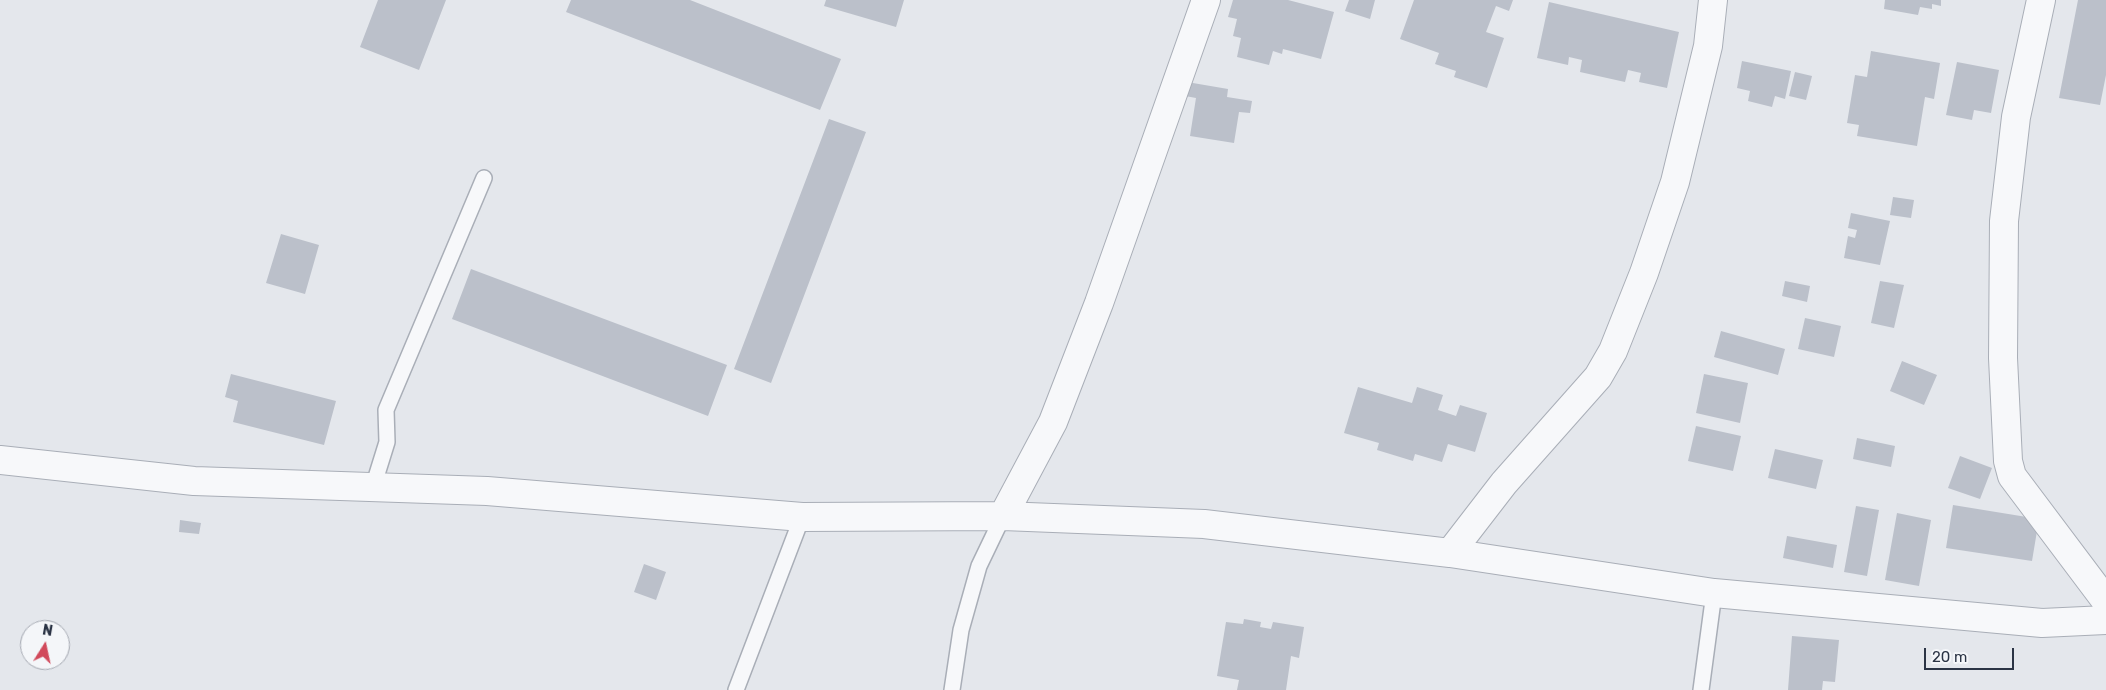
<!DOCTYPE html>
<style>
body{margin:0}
#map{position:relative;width:2106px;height:690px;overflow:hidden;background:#e4e7ec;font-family:Rubik,sans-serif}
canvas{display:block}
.north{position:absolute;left:20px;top:620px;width:50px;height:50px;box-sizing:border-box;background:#f4f6f9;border:1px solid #a4a8b1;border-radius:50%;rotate:10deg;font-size:14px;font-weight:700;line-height:20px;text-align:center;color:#2b3445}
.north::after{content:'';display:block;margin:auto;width:18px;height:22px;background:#d1495b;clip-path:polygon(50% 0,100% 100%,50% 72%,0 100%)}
.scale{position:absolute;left:1924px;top:648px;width:90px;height:22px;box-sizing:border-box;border:2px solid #2b3445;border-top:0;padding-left:6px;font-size:15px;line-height:18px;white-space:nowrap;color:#2b3445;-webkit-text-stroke:4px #f4f6f9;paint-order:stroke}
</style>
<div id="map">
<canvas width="2106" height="690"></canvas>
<div class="north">N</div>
<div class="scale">20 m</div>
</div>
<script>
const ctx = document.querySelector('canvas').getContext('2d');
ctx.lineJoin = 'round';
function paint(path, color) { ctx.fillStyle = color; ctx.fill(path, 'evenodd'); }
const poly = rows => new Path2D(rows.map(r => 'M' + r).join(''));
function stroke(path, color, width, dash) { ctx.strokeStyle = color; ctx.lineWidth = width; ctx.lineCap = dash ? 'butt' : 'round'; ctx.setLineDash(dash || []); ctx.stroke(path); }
paint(poly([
 [378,0,446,0,419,70,360,47],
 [571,0,690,0,841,59,820,110,566,12],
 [826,0,904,0,896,27,824,6],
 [1233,0,1288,0,1334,12,1321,59,1283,49,1282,54,1273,51,1269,65,1237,57,1241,38,1233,36,1237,19,1228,17],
 [1349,0,1375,0,1370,19,1345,11],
 [1414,0,1513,0,1509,11,1496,6,1486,32,1504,38,1487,88,1454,77,1456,71,1435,64,1439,53,1400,39],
 [1885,0,1941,0,1941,6,1932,4,1932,9,1920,7,1918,15,1884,9],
 [2078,0,2106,0,2106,75,2100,105,2059,98],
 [1549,2,1679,32,1667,88,1639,82,1641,73,1628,70,1625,82,1580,72,1582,60,1569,57,1568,65,1537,58],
 [1871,51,1940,63,1934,99,1925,97,1917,146,1857,136,1859,125,1847,123,1855,75,1867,77],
 [1742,61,1791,71,1785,99,1775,96,1772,107,1748,101,1750,91,1737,88],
 [1957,62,1999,70,1991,113,1974,110,1972,120,1946,115],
 [1795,72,1812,76,1806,100,1789,96],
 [1187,82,1228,89,1227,97,1252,101,1250,113,1239,112,1234,143,1190,136,1196,98,1185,96],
 [829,119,866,132,771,383,734,369],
 [1893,197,1914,200,1911,218,1890,215],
 [1851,213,1890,221,1880,265,1844,258,1848,236,1855,238,1857,230,1848,228],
 [281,234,319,245,305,294,266,283],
 [471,269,727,365,708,416,452,319],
 [1785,281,1810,286,1807,302,1782,296],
 [1880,281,1904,285,1894,328,1871,323],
 [1805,318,1841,326,1834,357,1798,349],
 [1721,331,1785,349,1778,375,1714,357],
 [1902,361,1937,375,1924,405,1890,391],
 [231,374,336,401,324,445,233,422,238,401,225,397],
 [1704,374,1748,383,1740,423,1696,413],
 [1358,387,1412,403,1417,387,1443,395,1438,410,1456,416,1460,405,1487,413,1475,452,1448,444,1442,462,1415,454,1413,461,1377,450,1379,443,1344,433],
 [1696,426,1741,436,1733,471,1688,461],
 [1857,438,1895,446,1891,467,1853,459],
 [1775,449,1823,460,1816,489,1768,478],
 [1960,456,1992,468,1980,499,1948,488],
 [1953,505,2039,519,2032,561,1946,548],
 [1856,506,1879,510,1867,576,1844,572],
 [1897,513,1931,520,1919,586,1885,580],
 [180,520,201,523,199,534,179,532],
 [1787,536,1837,545,1833,568,1783,558],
 [644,564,666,572,656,600,634,592],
 [1244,619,1261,622,1260,627,1271,629,1273,622,1304,627,1299,658,1291,656,1286,690,1237,690,1239,680,1217,676,1226,622,1243,624],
 [1792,636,1839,640,1835,682,1823,681,1822,690,1788,690]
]), '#bbc0ca');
const lane = poly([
 [373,487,387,442,386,410,484,178],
 [736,690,802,517],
 [952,690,961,630,979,566,1003,516],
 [1701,690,1714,593]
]);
const street = poly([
 [2041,0,2016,117,2004,221,2003,358,2008,461,2012,476,2106,601],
 [0,460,194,481,487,491,802,517,1003,516,1204,524,1450,553,1714,593,2042,623,2106,620],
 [1003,516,1053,422,1099,303,1206,0],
 [1450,553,1504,483,1598,377,1613,351,1644,273,1675,182,1708,46,1713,0]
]);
stroke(lane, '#a9aeb7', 18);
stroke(street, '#a9aeb7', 30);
stroke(lane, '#f7f8fa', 15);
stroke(street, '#f7f8fa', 28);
</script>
